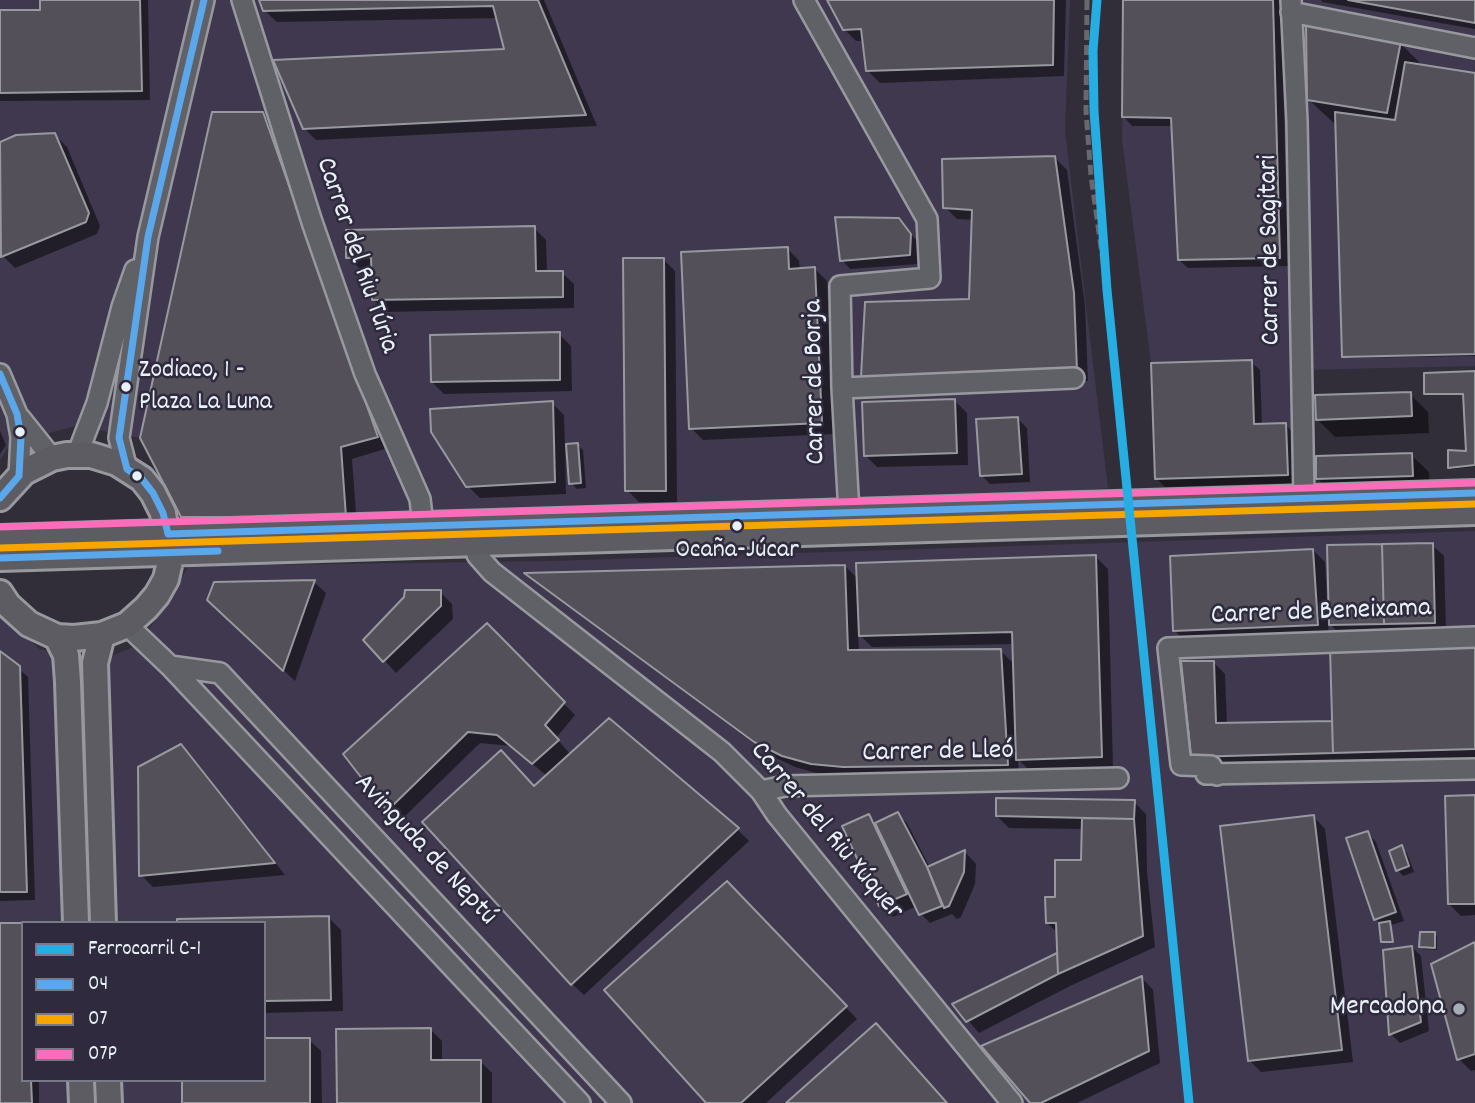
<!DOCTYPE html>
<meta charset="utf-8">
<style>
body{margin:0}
#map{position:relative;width:1475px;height:1103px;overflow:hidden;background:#312e39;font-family:Dekko,sans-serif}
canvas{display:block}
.legend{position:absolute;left:21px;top:921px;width:245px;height:161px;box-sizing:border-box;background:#2f2a3d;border:2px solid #797a88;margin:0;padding:9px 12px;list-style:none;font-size:21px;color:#e8f1f8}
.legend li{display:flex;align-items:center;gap:14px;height:35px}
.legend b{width:35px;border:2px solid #797a88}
</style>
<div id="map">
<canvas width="1475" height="1103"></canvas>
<ul class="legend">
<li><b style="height:9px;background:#26aee2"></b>Ferrocarril C-1</li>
<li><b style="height:9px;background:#5aa8eb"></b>04</li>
<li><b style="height:9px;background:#f7a600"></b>07</li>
<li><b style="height:9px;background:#fb6dba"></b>07P</li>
</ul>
</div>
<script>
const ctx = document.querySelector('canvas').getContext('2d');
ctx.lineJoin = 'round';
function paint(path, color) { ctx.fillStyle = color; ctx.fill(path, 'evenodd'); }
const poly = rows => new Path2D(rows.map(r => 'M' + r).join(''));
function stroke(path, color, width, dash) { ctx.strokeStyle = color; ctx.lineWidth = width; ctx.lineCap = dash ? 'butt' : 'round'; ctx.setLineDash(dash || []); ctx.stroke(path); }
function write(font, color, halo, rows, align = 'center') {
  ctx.font = font + ' Dekko,sans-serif'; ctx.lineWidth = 5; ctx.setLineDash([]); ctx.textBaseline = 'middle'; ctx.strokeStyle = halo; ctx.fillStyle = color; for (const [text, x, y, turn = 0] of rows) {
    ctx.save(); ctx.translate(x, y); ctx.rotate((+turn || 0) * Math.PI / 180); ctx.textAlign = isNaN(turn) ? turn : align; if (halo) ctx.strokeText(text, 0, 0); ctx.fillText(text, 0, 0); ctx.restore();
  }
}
paint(poly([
 [0,0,1070,0,1065,131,1108,488,947,502,398,517,181,517,140,438,76,426,11,443,0,460],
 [1123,0,1475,0,1475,366,1302,370,1304,475,1155,479,1151,363,1122,140],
 [1475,531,1475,1103,0,1103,0,610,39,649,103,659,139,645,189,566,551,561],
 [23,923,264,923,264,1080,23,1080]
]), '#3f384e');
paint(poly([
 [42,0,148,0,150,100,0,101,0,12,42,12],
 [261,0,544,0,597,126,316,140,304,128,506,50,498,18,277,22,264,10],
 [829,0,1066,0,1064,76,880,83,868,71,864,41,856,41,844,29],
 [1125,0,1281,0,1288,266,1188,268,1179,260,1173,126,1132,126,1124,117],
 [1321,0,1475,0,1475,29,1322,2],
 [1400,43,1423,66,1475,75,1475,356,1346,358,1343,356,1337,126,1309,100],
 [262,114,275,126,388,448,352,459,357,528,195,529,183,516],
 [55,135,67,147,100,226,97,234,15,268,3,256,0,249,0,143,16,137],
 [1055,158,1067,170,1085,306,1088,381,875,388,863,376,971,300,974,220,957,219,945,207],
 [534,228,546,240,547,273,562,273,574,284,574,308,385,312,374,300,373,269,360,269,348,257],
 [907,229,919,244,918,264,850,269,842,260],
 [788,249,799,261,800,270,815,269,827,281,834,434,703,440,691,428],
 [663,259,675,271,677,502,639,502,627,490],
 [559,334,571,346,572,391,444,394,432,382],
 [1251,362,1260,370,1262,425,1286,425,1294,434,1296,483,1165,487,1157,479],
 [1475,373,1475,467,1452,469,1450,467,1468,452,1465,395,1428,395,1426,393],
 [1410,394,1428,412,1429,433,1335,437,1317,419],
 [955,401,967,413,968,465,877,467,865,455],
 [552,403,564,415,565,446,577,445,583,450,586,488,577,489,571,483,568,447,565,447,566,494,480,498,468,486],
 [1018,419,1027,428,1030,482,990,484,981,475],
 [0,431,6,445,0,454],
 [1411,455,1429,472,1430,494,1336,496,1318,479],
 [1432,545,1444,556,1446,634,1342,636,1328,622,1329,636,1186,642,1174,630,1313,550,1325,562,1327,600,1330,599],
 [1096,557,1108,569,1113,769,1030,771,1018,759,1019,776,856,778,824,775,795,767,768,754,538,584,528,574,845,566,859,580],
 [858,633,872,647,1014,644,1015,665,1000,650,859,652],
 [314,582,326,593,295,681,221,611],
 [440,592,452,604,453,619,396,673,366,640,406,598],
 [487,626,575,715,556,738,571,755,737,829,749,841,584,995,572,984,534,788,547,776,511,746,480,743,400,821,345,754],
 [1475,646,1475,761,1205,768,1213,662,1225,674,1227,725,1334,723],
 [0,653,28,677,35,900,0,901],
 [181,746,193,758,285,875,153,887,141,875],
 [1475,797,1475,915,1461,916,1449,904],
 [1134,802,1146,814,1147,871,1155,947,1070,986,979,1033,955,1005,1059,954,1059,934,1047,923,1057,899,1083,862,1084,829,1009,828,997,816],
 [898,815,907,823,930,868,965,852,976,864,975,884,961,917,957,919,952,914,930,923,921,914,917,906,893,917,881,905,844,827,869,816,877,824],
 [1314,817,1325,829,1353,1062,1261,1072,1249,1060],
 [1367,833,1376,842,1404,921,1391,925,1394,943,1385,943,1383,941,1381,924,1376,919],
 [1401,847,1407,853,1414,872,1403,876,1398,870,1391,852],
 [727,884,857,1019,766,1103,709,1103],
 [329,918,341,930,343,1011,264,1013,264,923],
 [0,924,23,1080,39,1080,39,1103,0,1103],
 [1434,934,1437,936,1437,950,1423,949,1421,946],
 [1475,944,1475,1070,1471,1071,1459,1059],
 [1412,947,1421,956,1429,1031,1400,1043,1391,1034,1385,952],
 [1142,978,1153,990,1160,1063,1077,1103,1032,1103],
 [430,1029,442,1041,442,1062,480,1061,492,1073,492,1103,339,1103],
 [309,1040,321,1051,322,1103,184,1103,264,1080]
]), '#0007');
const building = poly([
 [40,0,140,0,142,91,0,93,0,10,40,10,40,0],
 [259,0,538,0,586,115,303,129,273,60,504,49,493,6,263,11,259,0],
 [827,0,1054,0,1053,65,866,71,861,29,843,30,827,0],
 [1123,0,1273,0,1280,258,1178,260,1171,118,1122,117,1123,0],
 [1348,0,1475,0,1475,23,1348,0],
 [1306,24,1401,41,1387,113,1307,100,1306,24],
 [1405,62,1475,73,1475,354,1342,357,1335,112,1395,120,1405,62],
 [212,112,263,112,378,437,341,447,346,517,181,517,140,438,212,112],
 [55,133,89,213,86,222,1,257,0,142,16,135,55,133],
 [1055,156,1074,293,1077,370,861,377,865,302,969,299,972,210,943,208,942,159,1055,156],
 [835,217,899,218,911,234,910,255,840,261,835,217],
 [535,226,536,271,563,271,563,297,372,300,371,257,346,258,346,230,535,226],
 [788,247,789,269,815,267,822,423,689,429,681,252,788,247],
 [623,258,664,258,666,491,625,491,623,258],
 [560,332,560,380,431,382,430,335,560,332],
 [1252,360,1254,424,1286,423,1288,475,1155,479,1151,363,1252,360],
 [1475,371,1475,465,1448,468,1448,450,1466,451,1463,394,1424,394,1424,373,1475,371],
 [1411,392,1412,416,1316,420,1315,395,1411,392],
 [955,399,957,453,864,456,862,402,955,399],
 [553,401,555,482,466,487,431,432,430,409,553,401],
 [1018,417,1022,474,980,476,976,419,1018,417],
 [578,443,581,483,569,484,566,444,578,443],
 [1412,453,1413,476,1316,479,1316,456,1412,453],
 [1433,543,1435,623,1384,624,1382,544,1433,543],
 [1382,544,1384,624,1329,625,1327,545,1382,544],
 [1313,549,1318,625,1173,631,1170,556,1313,549],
 [1096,555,1102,757,1016,760,1012,632,859,636,856,563,1096,555],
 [845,565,848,650,1001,649,1008,765,843,767,811,764,782,756,754,742,524,573,845,565],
 [315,580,283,671,207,600,214,582,315,580],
 [405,590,441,590,441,606,383,662,363,640,404,597,405,590],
 [487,623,565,702,545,725,559,740,532,764,497,735,468,732,387,811,343,754,487,623],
 [1475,645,1475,749,1333,753,1330,648,1475,645],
 [0,651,20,666,27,892,0,892,0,651],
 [1181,661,1214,661,1216,723,1332,721,1333,753,1191,757,1181,661],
 [609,718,739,828,571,985,422,822,501,750,534,786,609,718],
 [181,744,275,863,139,876,138,767,181,744],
 [1475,795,1475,904,1448,904,1445,796,1475,795],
 [996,798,1135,800,1134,819,996,816,996,798],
 [898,812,927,867,942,906,919,915,875,823,898,812],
 [869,814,907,894,879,906,842,826,869,814],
 [1314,815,1342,1050,1248,1061,1220,826,1314,815],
 [1082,818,1134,819,1143,936,1058,974,1056,923,1046,923,1045,897,1055,897,1055,860,1081,860,1082,818],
 [1368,831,1396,912,1374,920,1346,838,1368,831],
 [1402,845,1409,866,1396,871,1389,851,1402,845],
 [965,850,964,872,949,906,944,908,927,867,965,850],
 [727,881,847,1006,741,1103,706,1103,604,990,727,881],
 [329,916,331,1000,264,1001,264,923,177,923,177,919,329,916],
 [1390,921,1393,942,1381,942,1379,923,1390,921],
 [0,923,25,923,23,923,23,1080,31,1080,32,1103,0,1103,0,923],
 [1420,932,1435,932,1435,948,1419,947,1420,932],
 [1475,942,1475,1054,1457,1060,1431,964,1475,942],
 [1412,946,1421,1022,1389,1035,1383,950,1412,946],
 [1057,953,1058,974,966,1022,952,1004,1057,953],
 [1142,976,1149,1051,1041,1103,1030,1103,981,1046,1142,976],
 [876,1023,947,1103,786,1103,876,1023],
 [431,1028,431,1060,481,1060,481,1103,337,1103,336,1029,431,1028],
 [264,1038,310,1038,310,1103,182,1103,182,1080,264,1080,264,1038]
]);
paint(building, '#53505a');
stroke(building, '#98999f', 2);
const minor = poly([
 [242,0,312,222,365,374,420,499,423,525],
 [804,0,927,219,930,278,840,286,842,388,849,513,857,522],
 [1291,0,1297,121,1304,500],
 [1291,12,1475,48],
 [0,374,17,414,21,437,19,476],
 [842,388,1074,378],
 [20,418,52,458],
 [77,455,97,403,122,307,135,270],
 [127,469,119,438,148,237,204,0],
 [477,543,477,555,492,572,722,752,761,791,777,815,1012,1103],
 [127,625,170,666,580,1103],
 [170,666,220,673,621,1103],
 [1206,774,1475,769],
 [1217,775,1211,766,1181,765,1168,648,1475,637],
 [761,791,785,786,1118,778]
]);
const major = poly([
 [0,498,24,472,52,458,67,455,91,455,117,463,142,479,153,493,163,513,170,561,166,579,157,595,146,608,127,625,102,635,74,638,57,637,29,624,8,605,0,593],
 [0,538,1475,493],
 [0,558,1475,512],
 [102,635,95,663,103,923],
 [57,637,66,655,68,682,76,923],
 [81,1080,82,1103],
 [108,1080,109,1103]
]);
stroke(minor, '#98999f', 24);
stroke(major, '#98999f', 30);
stroke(minor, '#606067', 19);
stroke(major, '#5d5c62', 24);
stroke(poly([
 [1087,0,1086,111,1091,176,1107,290]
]), '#68686f', 5, [10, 5]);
stroke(poly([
 [204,0,148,237,119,438,127,469,142,479,153,493,163,513,168,534,1475,493],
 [0,374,17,414,21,437,19,476,0,498],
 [0,558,218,551]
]), '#5aa8eb', 7);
stroke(poly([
 [0,548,1475,504]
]), '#f7a600', 7);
stroke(poly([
 [0,527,1475,483]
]), '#fb6dba', 7);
stroke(poly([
 [1097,0,1093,51,1094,111,1107,290,1189,1103]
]), '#26aee2', 9);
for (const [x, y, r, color] of [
 [126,387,6,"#e8f1f8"],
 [20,432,6,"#e8f1f8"],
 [137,476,6,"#e8f1f8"],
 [737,526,6,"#e8f1f8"],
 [1459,1009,7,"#a8adb5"]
]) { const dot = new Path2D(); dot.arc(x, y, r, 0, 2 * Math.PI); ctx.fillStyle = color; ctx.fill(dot); stroke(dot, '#2f2a3d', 2.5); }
write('26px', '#e8f1f8', '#2f2a3d', [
 ["Zodiaco, 1 -",139,372],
 ["Plaza La Luna",139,404],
 ["Ocaña-Júcar",737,552,"center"]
], 'left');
write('28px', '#e8f1f8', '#2f2a3d', [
 ["Carrer de Sagitari",1272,250,-91],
 ["Carrer del Riu Túria",355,256,71],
 ["Carrer de Borja",817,382,-91],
 ["Carrer de Beneixama",1321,614,-2],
 ["Carrer de Lleó",938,754,-1],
 ["Carrer del Riu Xúquer",825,832,50],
 ["Avinguda de Neptú",424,851,47]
]);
write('28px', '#e8f1f8', '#2f2a3d', [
 ["Mercadona",1445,1009]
], 'right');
</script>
